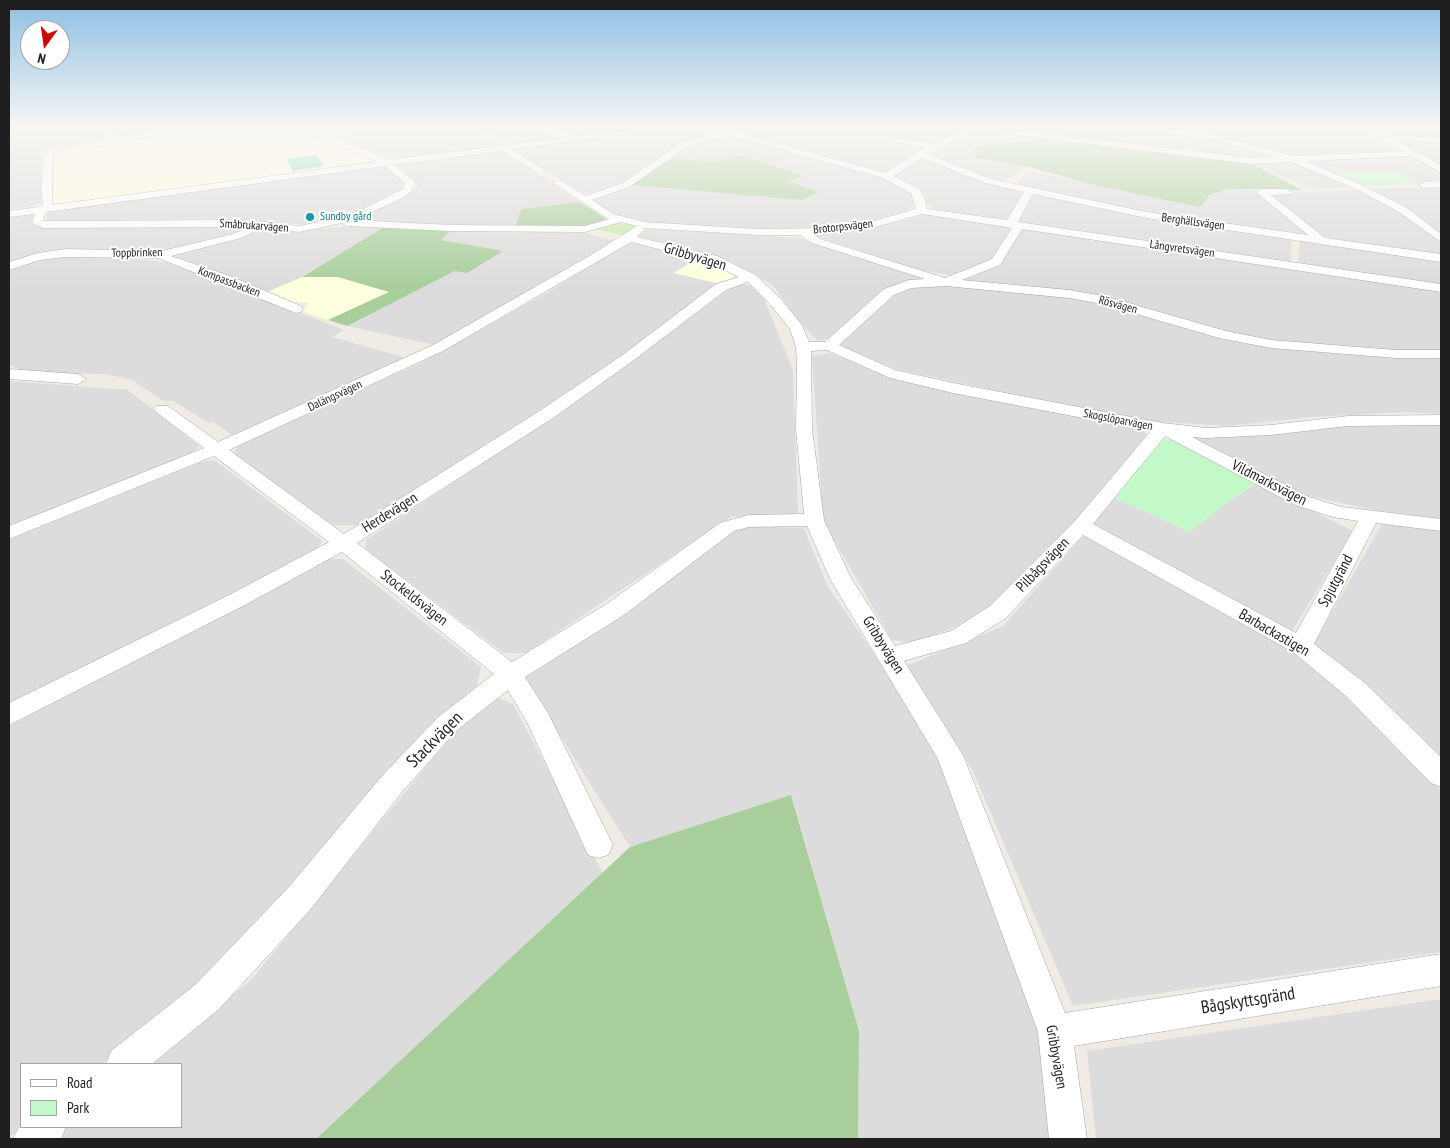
<!DOCTYPE html>
<meta charset="utf-8">
<style>
body{margin:0}
#map{position:relative;width:1450px;height:1148px;overflow:hidden;background:#f0ece5;font-family:"PT Sans Narrow",sans-serif}
canvas{display:block}
.frame{position:absolute;inset:0;border:10px solid #1f1f1f;pointer-events:none}
.legend{position:absolute;left:20px;top:1063px;width:162px;height:65px;box-sizing:border-box;background:#fff;border:1px solid #a5a5a5;margin:0;padding:6px 9px;list-style:none;font-size:15px;color:#1f1f1f}
.legend li{display:flex;align-items:center;gap:10px;height:25px}
.legend b{width:25px;border:1px solid #a5a5a5}
.north{position:absolute;left:20px;top:20px;width:50px;height:50px;box-sizing:border-box;background:#fff;border:1px solid #a5a5a5;border-radius:50%;rotate:194deg;font-size:14px;font-weight:700;line-height:20px;text-align:center;color:#1f1f1f}
.north::after{content:'';display:block;margin:auto;width:18px;height:22px;background:#cb0903;clip-path:polygon(50% 0,100% 100%,50% 72%,0 100%)}
</style>
<div id="map">
<canvas width="1450" height="1148"></canvas>
<div class="frame"></div>
<ul class="legend">
<li><b style="height:6px;background:#fff"></b>Road</li>
<li><b style="height:14px;background:#c3f9c9"></b>Park</li>
</ul>
<div class="north">N</div>
</div>
<script>
const ctx = document.querySelector('canvas').getContext('2d');
ctx.lineJoin = 'round';
function paint(path, color) { ctx.fillStyle = color; ctx.fill(path, 'evenodd'); }
const poly = rows => new Path2D(rows.map(r => 'M' + r).join(''));
function stroke(path, color, width, dash) { ctx.strokeStyle = color; ctx.lineWidth = width; ctx.lineCap = dash ? 'butt' : 'round'; ctx.setLineDash(dash || []); ctx.stroke(path); }
function write(font, color, halo, rows, align = 'center') {
  ctx.font = font + ' "PT Sans Narrow",sans-serif'; ctx.lineWidth = 4; ctx.setLineDash([]); ctx.textBaseline = 'middle'; ctx.strokeStyle = halo; ctx.fillStyle = color; for (const [text, x, y, turn = 0] of rows) {
    ctx.save(); ctx.translate(x, y); ctx.rotate((+turn || 0) * Math.PI / 180); ctx.textAlign = isNaN(turn) ? turn : align; if (halo) ctx.strokeText(text, 0, 0); ctx.fillText(text, 0, 0); ctx.restore();
  }
}
paint(poly([
 [9,127,103,127,107,139,42,151,41,204,9,210],
 [113,127,189,127,118,138],
 [470,127,534,127,563,139,520,144],
 [547,127,659,127,575,137],
 [691,127,711,135,684,143,621,185,595,194,582,193,510,149],
 [718,127,970,127,885,174],
 [1107,127,1205,137,1282,158,1254,160,981,128],
 [1213,127,1346,127,1362,131,1396,151,1297,158,1194,131],
 [1411,127,1441,127,1441,139,1392,135,1394,132],
 [376,128,407,138,462,133,507,146,395,159,389,159,339,138],
 [977,129,1044,139,974,148,978,158,1026,166,1002,183,981,177,925,154],
 [724,135,732,135,880,177,900,184,912,194,914,204,905,214,857,227,759,230,658,224,616,216,592,200,631,185,803,200,818,192,787,181,803,176,741,156,713,162,671,157,692,144],
 [1395,139,1441,141,1441,164],
 [497,151,505,151,580,202,521,209,515,227,366,222,351,219,384,207,413,191,418,184,397,165,402,162],
 [1394,154,1404,155,1441,176,1441,183,1361,186,1304,162],
 [919,157,926,158,1026,190,1008,221,937,210,926,203,927,197,917,187,893,176],
 [1289,161,1354,187,1312,189,1251,163],
 [386,166,406,183,404,190,377,205,328,222,311,225,228,219,46,221,48,212,55,209],
 [1031,172,1137,193,1210,195,1227,189,1255,191,1311,236,1149,213,1014,185],
 [1441,187,1441,236,1400,204,1367,189],
 [1360,190,1395,206,1441,242,1441,256,1323,237,1266,193],
 [1033,193,1291,237,1291,262,1016,222],
 [26,213,34,214,31,222,38,226,251,225,248,230,235,235,163,252,29,256,9,263,9,216],
 [929,214,1004,225,1012,229,997,254,990,261,955,276,919,270,814,236,815,234,822,233,851,233],
 [365,225,384,227,303,276,328,320,302,311,309,303,287,302,175,257,176,253,268,227,300,230],
 [1031,228,1441,291,1441,350,1428,352,1279,343,1244,338,1128,305,969,283,961,279,996,264,1020,229],
 [651,229,799,238,925,277,924,281,897,284,884,291,831,338,818,341,799,322,773,285,732,262,682,246,637,237,644,231],
 [452,230,582,232,616,241,524,297,435,345,347,326,455,271,502,251,441,240],
 [1300,238,1441,259,1441,286,1298,263],
 [636,243,714,263,733,277,713,287,625,355,362,525,332,525,233,454,240,444,416,365,550,291,625,244],
 [54,255,112,256,171,263,344,330,332,337,409,359,235,437,213,422,209,423,173,401,163,401,132,380,106,374,26,373,9,364,9,270,16,266],
 [736,284,750,285,762,294,793,370,798,514,731,517,526,653,504,653,365,549,366,540,569,406],
 [949,284,1048,293,1096,301,1249,344,1441,359,1441,414,1408,412,1313,417,1226,426,1134,420,899,370,837,345,895,292,916,286],
 [829,353,898,378,1141,430,1147,434,1086,510,985,615,914,643,892,640,823,521,812,356],
 [9,381,128,390,199,446,190,455,9,529],
 [1370,422,1441,423,1441,519,1379,511,1303,495,1190,440,1191,434],
 [214,460,322,541,317,550,9,708,9,540,199,463],
 [1257,483,1353,531,1291,633,1091,525,1113,497,1190,532,1227,502],
 [1383,522,1441,529,1441,763,1400,717,1313,645],
 [745,526,804,528,827,585,927,732,1044,1032,1056,1139,858,1139,859,1031,792,796,630,847,522,675,593,634,737,529],
 [1085,534,1302,655,1375,712,1441,791,1441,952,1073,1006,972,769,906,666,1003,626],
 [328,559,343,559,481,667,477,686,425,734,211,978,102,1064,21,1064,23,1127,9,1138,9,726],
 [499,698,513,704,603,873,316,1139,51,1139,67,1127,181,1127,181,1064,145,1064,251,980,461,724,486,703],
 [1441,999,1441,1139,1096,1139,1087,1051]
]), '#dddcdc');
paint(poly([
 [201,127,290,127,374,162,53,205,55,152],
 [699,258,734,272,733,277,720,284,673,273],
 [302,277,338,277,390,292,328,320,302,311,309,303,287,302,265,293]
]), '#feffdf');
paint(poly([
 [614,223,630,224,636,226,626,236,594,229]
]), '#c8e9ac');
paint(poly([
 [1044,139,1251,163,1302,190,1227,189,1210,195,1200,207,1090,184,1026,166,977,158,973,147],
 [741,155,804,176,788,181,818,192,803,200,631,185,671,157,713,162],
 [580,202,610,221,584,227,515,227,521,209],
 [384,227,452,230,441,240,503,251,467,273,455,271,347,326,328,320,389,292,338,277,302,277],
 [791,795,859,1031,858,1139,316,1139,630,847]
]), '#a8ce9b');
paint(poly([
 [470,127,520,144,507,146,462,133,407,138,376,128],
 [1396,171,1421,184,1361,186,1329,173],
 [1164,439,1177,441,1257,483,1227,502,1190,532,1113,497]
]), '#c3f9c9');
paint(poly([
 [316,155,324,166,293,171,286,159]
]), '#85ddbe');
const minor = poly([
 [180,127,202,127,86,148,82,145,86,142,180,127],
 [299,127,311,127,330,135,361,127,376,127,337,138,388,160,650,127,678,127,512,149,543,169,543,173,540,174,502,151,394,165,415,182,411,192,395,202,352,220,451,225,585,226,609,219,552,182,560,180,585,196,623,183,681,143,719,132,705,127,720,127,885,173,925,148,889,140,889,136,933,144,970,127,992,127,1251,158,1275,157,1194,134,1190,136,1111,127,1180,131,1172,127,1187,127,1292,156,1414,151,1415,153,1411,156,1305,161,1362,185,1407,208,1441,234,1441,242,1399,212,1356,189,1291,162,1251,164,976,130,928,154,991,179,1147,212,1308,235,1256,192,1261,189,1287,189,1292,192,1291,194,1271,195,1325,238,1441,254,1441,262,1147,218,1033,194,1018,222,1441,284,1441,292,1022,229,1000,265,962,280,1069,290,1104,296,1226,331,1271,340,1396,350,1441,350,1441,358,1396,358,1271,348,1219,338,1102,304,1069,298,946,286,911,288,894,295,839,345,895,370,953,383,1163,423,1206,428,1271,425,1348,416,1441,415,1441,425,1348,426,1271,435,1206,438,1192,437,1309,497,1342,507,1441,519,1441,531,1376,523,1314,644,1365,683,1441,757,1441,787,1431,783,1347,697,1293,652,1083,535,1006,618,966,643,904,661,963,755,1065,1013,1441,954,1441,986,1074,1046,1087,1139,1049,1139,1038,1032,938,759,830,579,807,526,749,527,734,531,624,615,525,677,548,713,608,835,613,845,608,855,598,858,588,855,528,724,508,690,456,731,402,792,310,910,219,1009,152,1064,106,1064,111,1051,195,985,288,888,382,776,438,717,494,674,342,552,245,605,9,725,9,703,229,595,329,542,214,456,9,539,9,526,204,448,156,412,154,409,156,406,168,406,218,442,433,345,591,255,637,226,621,222,585,232,451,231,347,226,342,223,299,232,262,228,241,238,171,256,230,276,301,306,303,309,301,312,296,313,158,258,66,257,40,260,9,270,9,262,38,253,66,249,162,251,233,234,250,227,43,228,32,223,35,214,9,217,9,211,39,207,43,203,41,188,44,155,51,149,58,151,52,156,52,205,376,162,299,127],
 [728,135,883,178,911,193,916,209,863,224,828,228,758,229,644,222,613,214,592,200,629,187,687,147,728,135],
 [922,158,985,183,1024,192,1007,220,927,209,924,197,919,189,893,176,922,158],
 [385,166,405,183,403,189,359,211,333,219,299,226,245,220,43,221,46,212,385,166],
 [922,214,1012,228,992,259,945,278,820,239,814,235,864,230,922,214],
 [645,228,758,235,800,235,812,243,925,279,909,280,884,289,825,342,809,342,802,325,779,297,754,274,717,256,637,237,645,228],
 [631,242,709,262,739,277,716,284,624,354,541,410,344,534,229,450,443,351,631,242],
 [748,282,769,303,790,329,796,347,797,365,796,429,804,514,748,515,720,523,608,603,512,662,357,543,553,418,634,360,726,290,748,282],
 [827,350,890,378,953,393,1151,431,1074,522,990,606,951,631,895,646,851,578,824,520,812,429,811,351,827,350],
 [1165,436,1295,505,1333,517,1358,521,1296,633,1093,524,1165,436],
 [509,127,524,127,505,132,505,128,509,127],
 [1380,135,1441,138,1441,143,1383,139,1380,139,1380,135],
 [1441,181,1441,187,1424,188,1419,185,1424,182,1441,181],
 [9,369,78,374,86,379,78,384,9,379,9,369],
 [21,1123,21,1127,66,1127,61,1139,13,1139,21,1123]
]);
const tertiary = poly([
 [1360,127,1373,127,1441,165,1441,173,1360,127]
]);
stroke(minor, '#a6a6a6', 1);
stroke(tertiary, '#a6a6a6', 2);
paint(minor, '#fff');
paint(tertiary, '#fff');
const sky = ctx.createLinearGradient(0, 0, 0, 288);
sky.addColorStop(0, '#8dbfe4');
sky.addColorStop(0.44, '#f8f6f3');
sky.addColorStop(1, '#f8f6f300');
ctx.fillStyle = sky;
ctx.fillRect(0, 0, 1450, 288);
for (const [x, y, r, color] of [
 [310,217,5,"#0f9aa8"]
]) { const dot = new Path2D(); dot.arc(x, y, r, 0, 2 * Math.PI); ctx.fillStyle = color; ctx.fill(dot); stroke(dot, '#fff', 2); }
write('12px', '#0d838f', '#fff', [
 ["Sundby gård",320,217]
], 'left');
write('12px', '#1f1f1f', '#fff', [
 ["Berghällsvägen",1193,222,8],
 ["Småbrukarvägen",254,226,4],
 ["Brotorpsvägen",843,227,-6],
 ["Långvretsvägen",1182,249,8],
 ["Toppbrinken",137,253,-1],
 ["Kompassbacken",229,282,21],
 ["Rösvägen",1118,305,15],
 ["Dalängsvägen",335,396,-25],
 ["Skogslöparvägen",1118,420,11]
]);
write('15px', '#1f1f1f', '#fff', [
 ["Gribbyvägen",695,257,17],
 ["Vildmarksvägen",1269,483,27],
 ["Herdevägen",390,513,-32],
 ["Pilbågsvägen",1043,565,-46],
 ["Spjutgränd",1336,581,-62],
 ["Stockeldsvägen",414,598,38],
 ["Barbackastigen",1274,633,30],
 ["Gribbyvägen",883,645,58],
 ["Gribbyvägen",1056,1057,80]
]);
write('18px', '#1f1f1f', '#fff', [
 ["Stackvägen",435,740,-45],
 ["Bågskyttsgränd",1248,1001,-9]
]);
</script>
